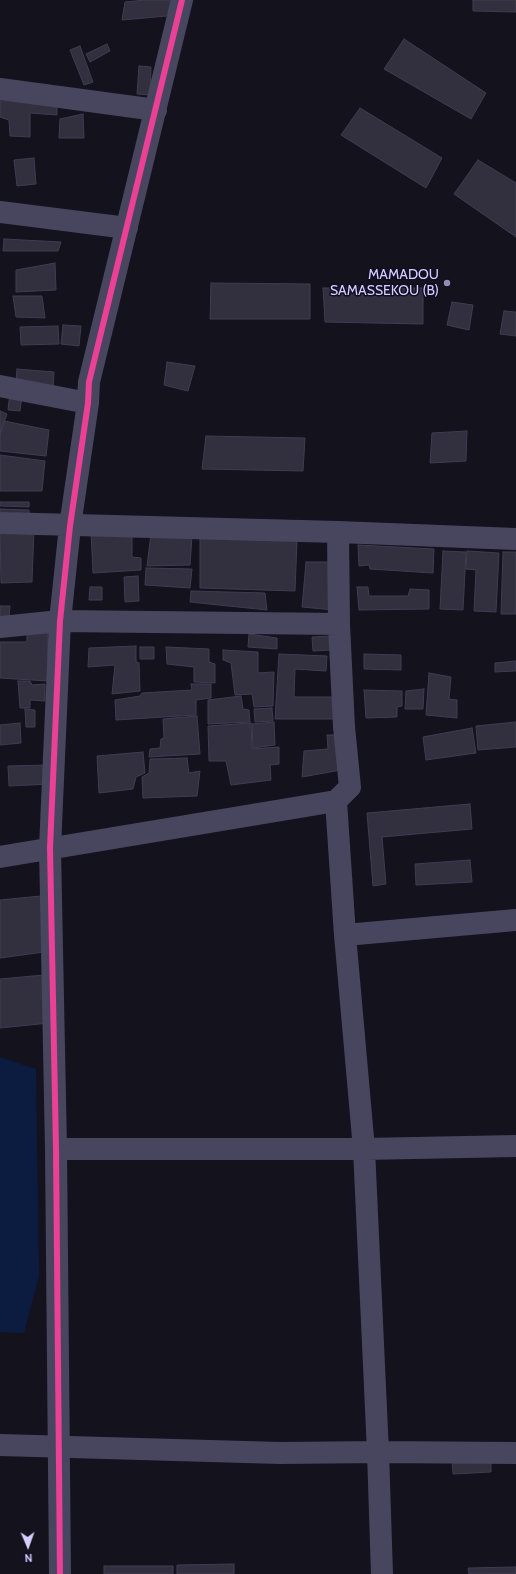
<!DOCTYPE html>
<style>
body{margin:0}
#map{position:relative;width:516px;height:1574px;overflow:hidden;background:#14121d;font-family:Cabin,sans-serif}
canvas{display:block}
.north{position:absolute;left:8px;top:1526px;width:40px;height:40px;-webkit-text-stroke:3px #110d22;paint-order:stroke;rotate:178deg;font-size:11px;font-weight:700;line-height:16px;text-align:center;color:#d5ceff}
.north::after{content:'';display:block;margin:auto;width:14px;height:18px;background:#d5ceff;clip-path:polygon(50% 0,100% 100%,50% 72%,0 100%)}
</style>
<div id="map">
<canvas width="516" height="1574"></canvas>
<div class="north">N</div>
</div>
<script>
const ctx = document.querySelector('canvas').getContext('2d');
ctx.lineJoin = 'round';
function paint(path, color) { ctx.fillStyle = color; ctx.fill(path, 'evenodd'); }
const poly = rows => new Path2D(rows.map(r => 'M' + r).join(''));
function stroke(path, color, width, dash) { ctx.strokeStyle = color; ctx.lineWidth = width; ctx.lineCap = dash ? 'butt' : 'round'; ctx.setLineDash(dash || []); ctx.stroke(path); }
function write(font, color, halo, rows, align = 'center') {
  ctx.font = font + ' Cabin,sans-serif'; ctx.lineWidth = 3; ctx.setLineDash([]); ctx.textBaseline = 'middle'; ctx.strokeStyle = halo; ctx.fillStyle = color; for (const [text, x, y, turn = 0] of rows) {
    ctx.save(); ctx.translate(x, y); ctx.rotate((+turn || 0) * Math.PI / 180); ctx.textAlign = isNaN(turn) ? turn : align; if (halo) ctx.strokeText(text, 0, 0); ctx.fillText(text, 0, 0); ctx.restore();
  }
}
paint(poly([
 [0,1057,36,1069,39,1276,24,1333,0,1332]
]), '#0b1c40');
const building = poly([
 [145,0,176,0,178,15,122,20,125,2,145,0],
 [473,0,516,0,516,12,473,11,473,0],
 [404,39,486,93,471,119,384,69,404,39],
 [107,44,110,51,90,62,86,54,107,44],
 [80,46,93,82,84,85,70,50,80,46],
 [139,66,151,67,150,95,137,94,139,66],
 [0,95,57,104,57,115,30,113,30,137,10,136,9,120,0,117,0,95],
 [360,108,442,158,426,188,341,135,360,108],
 [83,114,84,138,59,138,60,119,83,114],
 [34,158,36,184,17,186,14,160,34,158],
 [478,160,516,183,516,237,454,194,478,160],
 [4,239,61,242,58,251,3,251,4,239],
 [55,263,56,290,16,292,16,270,55,263],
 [211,283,310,284,310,319,210,319,211,283],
 [323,288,423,288,423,324,325,322,323,288],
 [13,296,42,296,45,318,16,317,13,296],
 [452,302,473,305,469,330,447,325,452,302],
 [504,311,516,312,516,336,500,334,504,311],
 [63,325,81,326,79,346,61,344,63,325],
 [58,326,59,344,21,345,20,327,58,326],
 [167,362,195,366,188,391,164,385,167,362],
 [17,369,54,372,53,390,16,383,17,369],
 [10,392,22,394,20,411,8,410,10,392],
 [0,411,7,414,0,434,0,411],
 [4,421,49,430,46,456,0,451,0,434,4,421],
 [467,431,466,461,430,463,432,433,467,431],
 [206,436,305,438,303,471,202,469,206,436],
 [0,455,45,461,42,491,0,491,0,455],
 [0,502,29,502,29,507,0,506,0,502],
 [0,509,29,510,29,518,0,517,0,509],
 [34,529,32,582,1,583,0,531,34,529],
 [132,530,132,557,141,558,141,570,93,573,91,532,132,530],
 [151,534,192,536,190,565,147,566,151,534],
 [200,536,297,541,295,591,200,588,200,536],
 [358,545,434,549,433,573,370,569,369,565,359,566,358,545],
 [443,551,466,552,463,610,440,609,443,551],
 [467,551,499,553,496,612,474,611,476,570,466,569,467,551],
 [503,552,516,552,516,614,501,614,503,552],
 [306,562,335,562,334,610,302,607,306,562],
 [146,568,192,569,190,588,145,585,146,568],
 [138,576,139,601,125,602,124,577,138,576],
 [90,587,102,587,102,600,89,600,90,587],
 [357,587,368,587,369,596,408,596,410,589,429,590,429,609,359,610,357,587],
 [191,591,265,593,267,610,190,602,191,591],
 [0,606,10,606,9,617,0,616,0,606],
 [48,628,48,681,0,678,0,642,27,642,27,629,48,628],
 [249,634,277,638,277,649,248,647,249,634],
 [332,636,332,650,313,651,312,637,332,636],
 [136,646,136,662,139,663,140,691,112,694,115,665,88,667,89,648,136,646],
 [140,647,154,647,154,659,140,659,140,647],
 [166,647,209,649,209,662,215,664,215,683,194,682,194,667,167,664,166,647],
 [223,650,258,652,258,673,274,672,273,706,254,707,252,694,235,695,231,663,223,660,223,650],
 [279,654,327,656,326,671,295,669,294,697,337,697,336,719,275,719,279,654],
 [364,654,401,655,401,670,364,669,364,654],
 [516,661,516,671,495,672,495,663,516,661],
 [429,673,451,677,449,699,457,700,457,718,426,715,429,673],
 [18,681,30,681,32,685,45,684,45,701,30,700,30,708,20,708,18,681],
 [191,684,211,684,211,698,196,700,196,715,116,720,115,700,140,696,142,693,192,690,191,684],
 [424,689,423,709,405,709,406,691,424,689],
 [364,690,402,691,402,706,397,707,397,717,366,718,364,690],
 [241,696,243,709,249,710,250,722,208,724,208,700,241,696],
 [272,708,273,721,255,722,254,709,272,708],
 [25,709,35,710,35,727,26,727,25,709],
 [197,716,200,754,149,757,150,749,160,748,161,739,164,738,163,719,197,716],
 [274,722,275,745,253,748,252,724,274,722],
 [516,722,516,747,478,750,476,726,516,722],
 [20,723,21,743,0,745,0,725,20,723],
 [251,723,252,749,279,747,279,764,270,765,271,780,231,785,226,761,209,761,208,726,251,723],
 [472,728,476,753,426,760,423,737,472,728],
 [327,735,339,735,341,770,302,777,304,751,328,749,327,735],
 [143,752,145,773,136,777,133,789,99,793,97,756,143,752],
 [187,758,189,773,200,771,197,796,143,798,142,777,149,773,150,759,187,758],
 [48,765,50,784,9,786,8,766,48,765],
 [470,804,472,829,382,837,386,884,373,886,367,813,470,804],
 [470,860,472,882,416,885,415,864,470,860],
 [41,896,44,952,0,958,0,900,41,896],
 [44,975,49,1023,0,1028,0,979,44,975],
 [491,1457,491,1472,453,1474,452,1458,491,1457],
 [234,1564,234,1574,177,1574,177,1565,234,1564],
 [104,1566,173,1566,173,1574,104,1574,104,1566],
 [516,1567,516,1574,469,1574,468,1568,516,1567]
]);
paint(building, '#32303f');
stroke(building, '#403c51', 1);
stroke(poly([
 [0,89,156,110],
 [0,212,127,228],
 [0,386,88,403],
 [0,523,338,532,516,539],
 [0,627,60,621,339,624],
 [336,801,345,935,364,1149,378,1452,382,1574],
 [0,857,336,801,350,787,344,727,339,624,338,532],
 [345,935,516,920],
 [56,1149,364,1149,516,1146],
 [0,1445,280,1453,378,1452,516,1453],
 [60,1574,56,1149,50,848,60,621,70,526,88,403,89,382,182,0]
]), '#48465e', 22);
stroke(poly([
 [60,1574,56,1149,50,848,60,621,70,526,88,403,89,382,182,0]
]), '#ea4096', 6);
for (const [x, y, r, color] of [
 [447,283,4,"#918cb0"]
]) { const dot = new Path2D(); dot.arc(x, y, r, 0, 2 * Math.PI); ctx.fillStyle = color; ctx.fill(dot); stroke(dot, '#110d22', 1.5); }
write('14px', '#d5ceff', '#110d22', [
 ["MAMADOU",439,275],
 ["SAMASSEKOU (B)",439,291]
], 'right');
</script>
